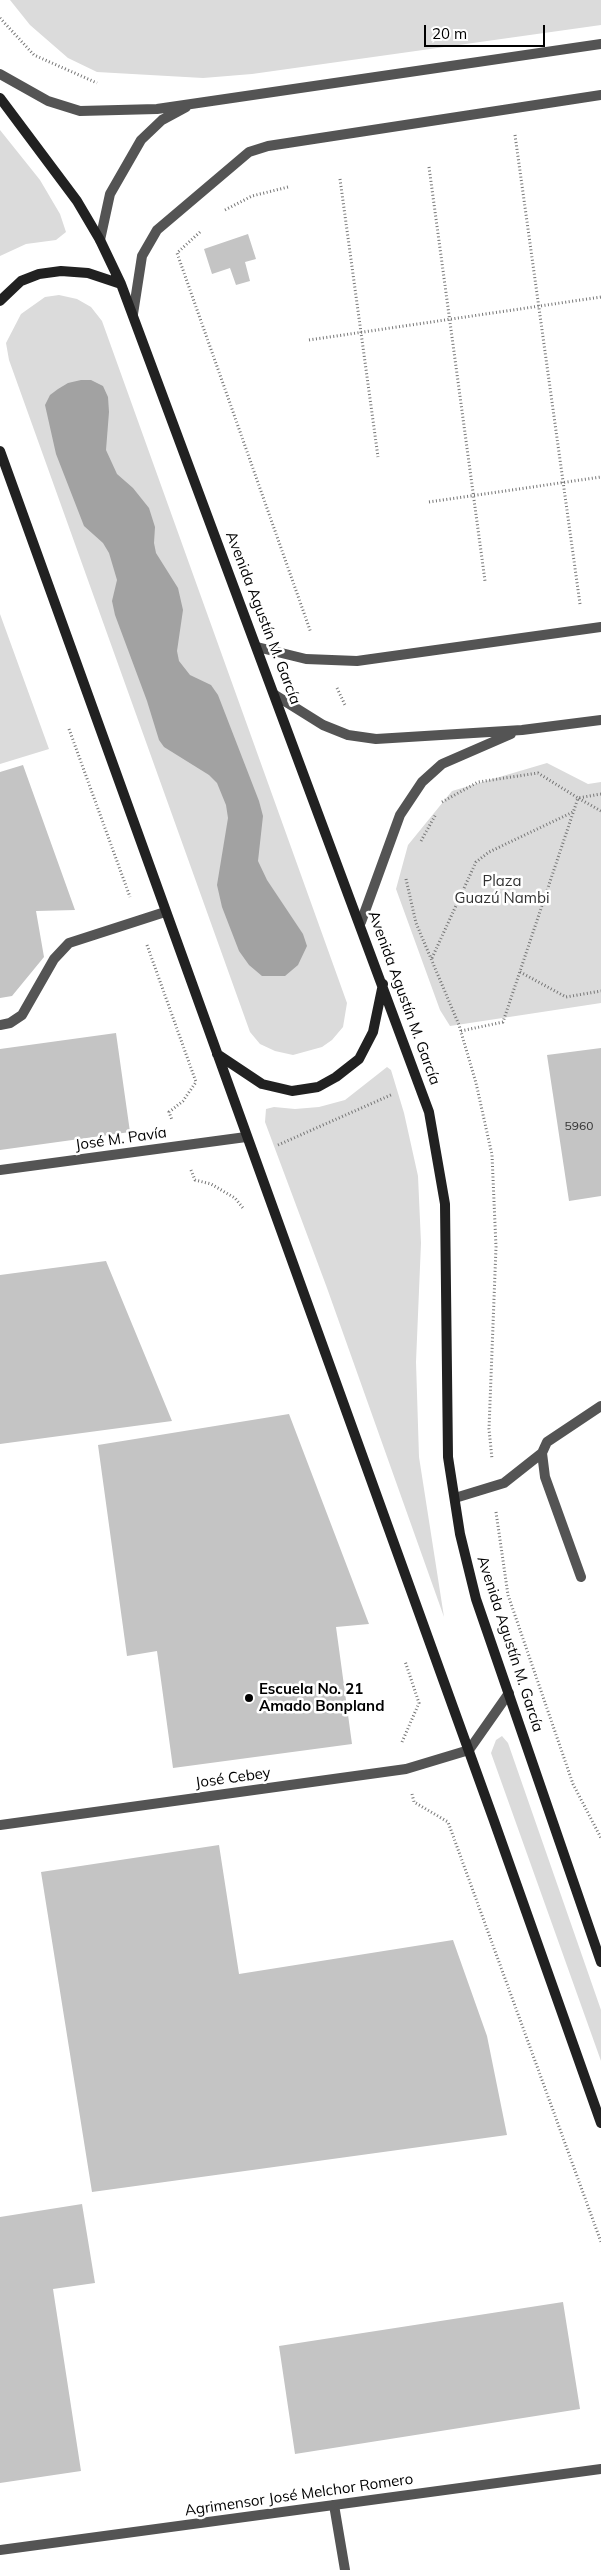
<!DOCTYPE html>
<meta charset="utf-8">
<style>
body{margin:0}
#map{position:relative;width:601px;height:2570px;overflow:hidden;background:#fff;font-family:Mulish,sans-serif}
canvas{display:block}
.scale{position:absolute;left:424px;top:25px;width:121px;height:22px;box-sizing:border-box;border:2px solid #000;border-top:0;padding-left:6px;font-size:15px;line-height:18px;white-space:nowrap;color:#000;-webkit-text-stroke:4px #fff;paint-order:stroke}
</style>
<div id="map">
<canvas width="601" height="2570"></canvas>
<div class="scale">20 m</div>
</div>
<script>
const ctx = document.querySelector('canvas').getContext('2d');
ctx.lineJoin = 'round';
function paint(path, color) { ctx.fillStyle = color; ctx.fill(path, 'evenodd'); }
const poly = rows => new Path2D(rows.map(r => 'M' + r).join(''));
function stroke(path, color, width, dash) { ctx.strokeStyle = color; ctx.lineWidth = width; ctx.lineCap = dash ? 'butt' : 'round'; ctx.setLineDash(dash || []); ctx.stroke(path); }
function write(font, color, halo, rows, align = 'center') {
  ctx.font = font + ' Mulish,sans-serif'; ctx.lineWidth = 5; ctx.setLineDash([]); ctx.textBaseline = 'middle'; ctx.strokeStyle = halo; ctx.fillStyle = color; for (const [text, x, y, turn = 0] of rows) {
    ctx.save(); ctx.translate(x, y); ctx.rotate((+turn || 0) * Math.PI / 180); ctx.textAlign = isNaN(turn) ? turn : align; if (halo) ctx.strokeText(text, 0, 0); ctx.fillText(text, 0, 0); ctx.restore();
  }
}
paint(poly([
 [10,0,601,0,601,25,252,74,203,78,97,72,68,58,30,25],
 [0,130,40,180,60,214,66,232,56,240,26,244,0,256],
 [59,295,77,299,91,307,102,321,347,1003,343,1027,332,1040,322,1047,293,1055,275,1051,260,1044,250,1032,9,360,6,343,21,314,45,297],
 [0,614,49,749,0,764],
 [547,763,588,784,601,782,601,1003,450,1026,440,1010,396,889,408,845,452,791],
 [387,1067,391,1070,404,1113,418,1176,421,1243,416,1362,419,1457,444,1617,327,1288,265,1122,266,1109,274,1107,295,1109,319,1107,345,1100],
 [502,1736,508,1743,601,2010,601,2061,491,1753,496,1740]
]), '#dbdbdb');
paint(poly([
 [81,380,91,380,103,386,108,397,109,412,106,450,117,474,133,488,149,508,155,527,154,543,156,553,178,588,183,610,177,651,179,661,190,675,211,685,218,695,259,801,263,816,258,861,267,880,303,934,307,946,298,965,285,976,262,976,249,965,239,951,222,907,217,885,228,818,226,805,217,783,209,775,164,747,159,740,147,701,115,615,112,601,117,580,109,553,103,543,84,526,56,454,45,405,50,395,58,389,68,383]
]), '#a2a2a2');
paint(poly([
 [248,234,256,259,245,262,250,281,236,285,230,268,212,274,204,249],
 [23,765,75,910,36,911,44,957,12,996,0,998,0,772],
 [116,1033,130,1132,0,1150,0,1049],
 [601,1048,601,1196,569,1201,547,1055],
 [106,1261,172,1421,0,1444,0,1275],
 [289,1414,369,1624,336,1627,352,1744,173,1768,157,1651,127,1656,98,1445],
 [219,1845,239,1974,453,1940,487,2036,507,2135,92,2192,41,1872],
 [82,2204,95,2283,53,2289,81,2471,0,2483,0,2217],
 [563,2302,580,2409,295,2454,279,2346]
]), '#c4c4c4');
stroke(poly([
 [0,18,34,55,97,83],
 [515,135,580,604],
 [429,167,485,581],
 [340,179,378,457],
 [225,210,252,196,288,187],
 [200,232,177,253,311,633],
 [309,340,601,297],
 [429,502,601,477],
 [337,688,345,705],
 [69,729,130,897],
 [442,802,478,782,538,773,578,798,601,794],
 [421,841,436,814],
 [406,879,416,923,459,1025,476,1083,492,1155,496,1247,489,1429,492,1459],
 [147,945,196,1082,183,1101,169,1112,172,1120],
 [432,958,476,862,489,852,573,812],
 [520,972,566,997,601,991],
 [461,1031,503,1022,578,798,601,811],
 [278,1145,393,1094],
 [191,1170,195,1180,211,1184,235,1198,243,1208],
 [496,1512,508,1595,573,1784,601,1838],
 [402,1742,419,1703,405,1661],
 [412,1794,414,1802,448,1822,601,2242]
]), '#767676', 3, [1, 2.5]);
stroke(poly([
 [0,74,48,101,80,111,157,109,601,44],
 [100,240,110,194,141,140,162,120,186,107],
 [133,314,142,256,157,230,249,152,268,146,601,95],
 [257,647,306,659,357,661,601,627],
 [0,1025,10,1023,22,1015,54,959,69,943,165,912],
 [455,1498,504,1483,542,1453],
 [581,1577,545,1477,542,1453,547,1442,601,1406],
 [334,2505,345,2570]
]), '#545454', 10);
stroke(poly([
 [275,695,323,725,348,735,376,739,522,730,601,720],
 [361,922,400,815,422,782,442,764,511,734],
 [0,1170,246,1137],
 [0,1825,406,1769,469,1750,509,1693],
 [0,2550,601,2469]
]), '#545454', 10);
stroke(poly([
 [0,98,77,201,100,240,121,284,429,1112,445,1204,448,1457,460,1534,476,1599,601,1962],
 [0,301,21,281,39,274,61,271,88,273,121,284],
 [0,451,493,1818,601,2123],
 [217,1054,262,1084,292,1091,318,1087,336,1077,359,1059,373,1032,383,984]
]), '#212121', 10);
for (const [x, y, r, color] of [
 [249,1698,5,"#000"]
]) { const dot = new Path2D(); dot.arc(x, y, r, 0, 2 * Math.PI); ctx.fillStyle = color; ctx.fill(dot); stroke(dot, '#fff', 2); }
write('12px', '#313131', null, [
 ["5960",579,1126]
]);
write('15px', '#000', '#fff', [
 ["Avenida Agustín M. García",263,618,69],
 ["Avenida Agustín M. García",404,998,70],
 ["José M. Pavía",121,1139,-8],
 ["Avenida Agustín M. García",510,1644,72],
 ["José Cebey",233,1778,-8],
 ["Agrimensor José Melchor Romero",299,2495,-8]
]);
write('15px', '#323232', '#fff', [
 ["Plaza",502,881],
 ["Guazú Nambi",502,898]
]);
write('bold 15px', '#000', '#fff', [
 ["Escuela No. 21",259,1689],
 ["Amado Bonpland",259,1706]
], 'left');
</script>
